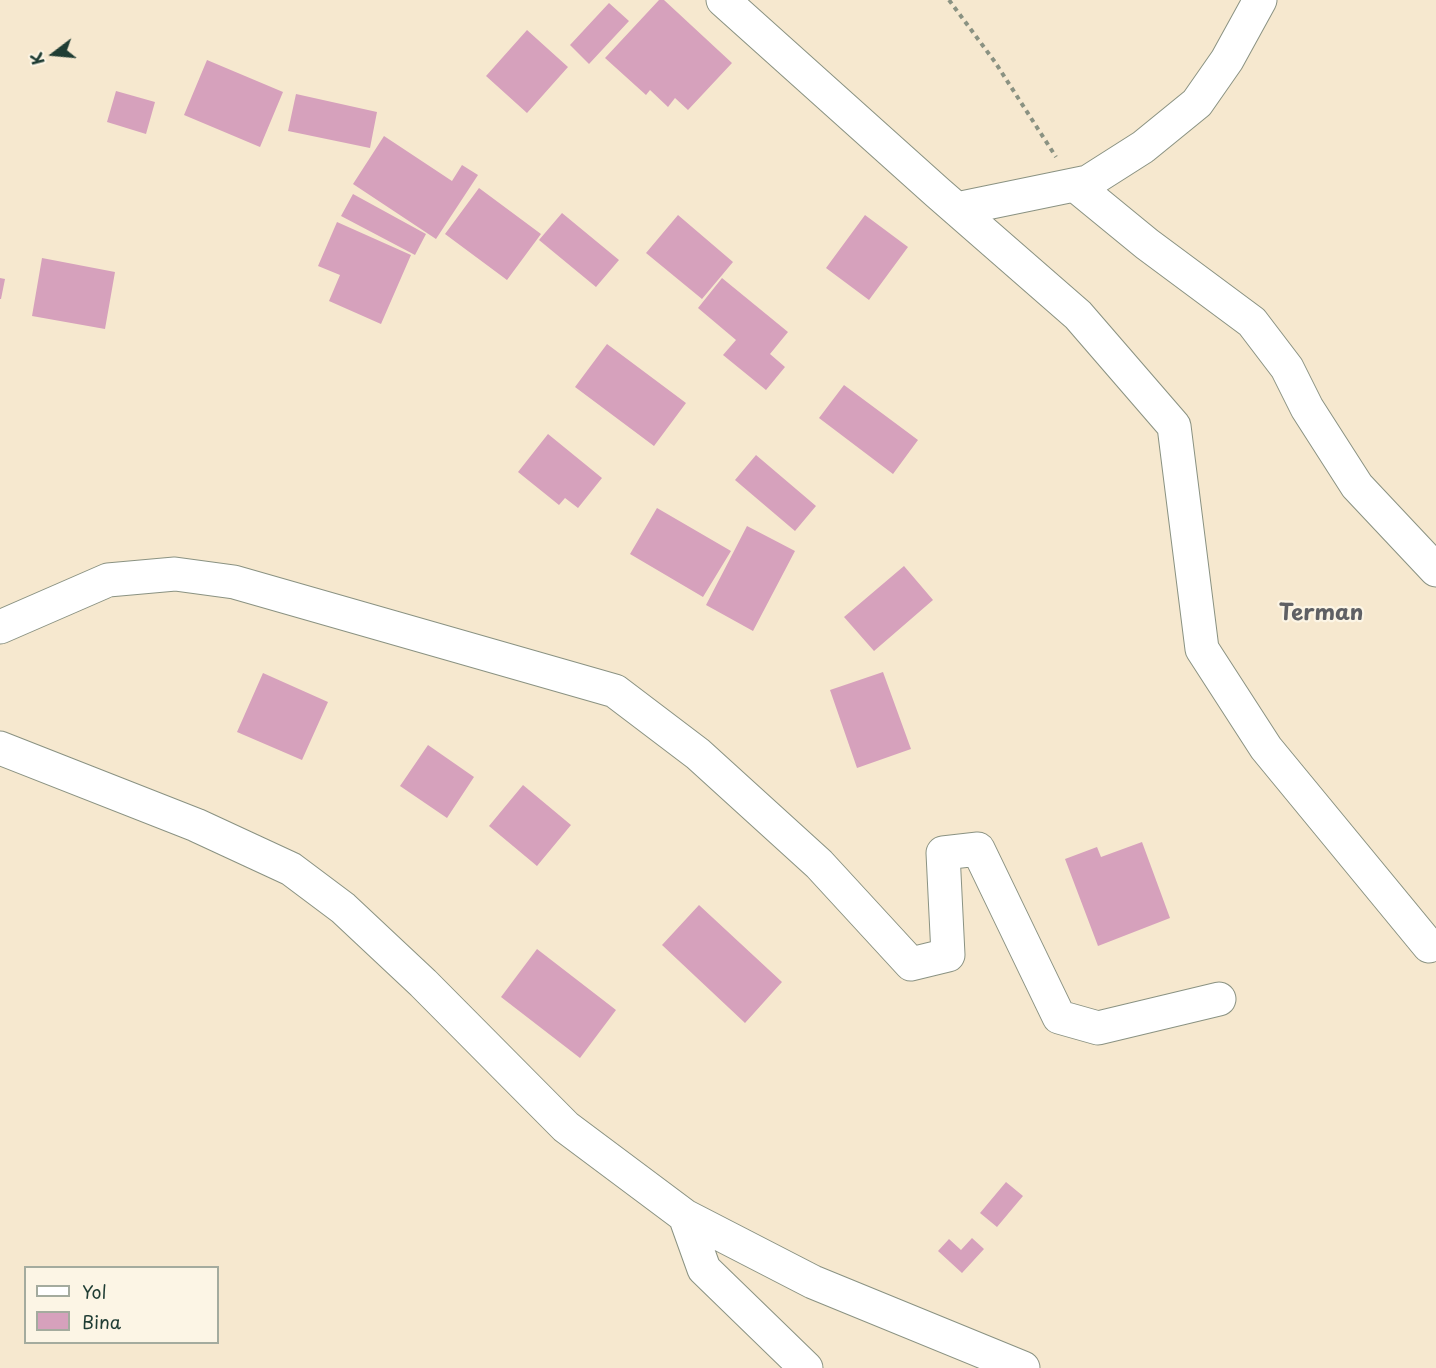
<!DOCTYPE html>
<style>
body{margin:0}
#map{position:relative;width:1436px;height:1368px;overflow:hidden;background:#f6e8cf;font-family:"Playpen Sans",sans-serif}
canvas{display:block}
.legend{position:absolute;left:24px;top:1266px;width:195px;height:78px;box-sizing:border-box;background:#fcf5e5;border:2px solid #a4ab9e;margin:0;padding:8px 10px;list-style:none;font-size:18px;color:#1f3d34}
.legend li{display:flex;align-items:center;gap:12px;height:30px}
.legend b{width:30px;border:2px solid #a4ab9e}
.north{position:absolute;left:24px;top:24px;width:60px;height:60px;-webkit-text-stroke:4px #fcf5e5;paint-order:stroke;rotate:254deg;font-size:16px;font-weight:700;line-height:24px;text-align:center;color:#1f3d34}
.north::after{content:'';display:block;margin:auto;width:21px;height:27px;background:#1f3d34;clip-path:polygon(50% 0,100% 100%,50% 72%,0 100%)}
</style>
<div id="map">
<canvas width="1436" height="1368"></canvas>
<ul class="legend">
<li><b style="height:8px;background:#fff"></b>Yol</li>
<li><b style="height:16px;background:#d6a1bc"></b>Bina</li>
</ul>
<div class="north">K</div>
</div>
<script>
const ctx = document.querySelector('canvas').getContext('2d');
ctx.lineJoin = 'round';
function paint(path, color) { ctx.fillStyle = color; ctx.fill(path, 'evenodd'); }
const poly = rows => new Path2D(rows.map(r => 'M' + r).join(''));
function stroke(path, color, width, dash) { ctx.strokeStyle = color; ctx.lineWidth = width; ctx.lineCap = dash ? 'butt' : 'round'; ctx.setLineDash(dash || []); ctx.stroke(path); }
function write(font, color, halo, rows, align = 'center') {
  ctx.font = font + ' "Playpen Sans",sans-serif'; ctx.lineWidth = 4.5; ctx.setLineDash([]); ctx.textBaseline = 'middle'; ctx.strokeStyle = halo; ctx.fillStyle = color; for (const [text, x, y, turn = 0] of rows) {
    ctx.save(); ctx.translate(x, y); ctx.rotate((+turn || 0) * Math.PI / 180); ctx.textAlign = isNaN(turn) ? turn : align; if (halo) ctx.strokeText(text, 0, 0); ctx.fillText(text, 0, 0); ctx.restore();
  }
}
paint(poly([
 [659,0,664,0,732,63,688,110,675,98,668,107,650,90,646,95,605,58],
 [609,3,629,21,589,64,570,45],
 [527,30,568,67,527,113,486,76],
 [207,60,283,92,260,147,184,115],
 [116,91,155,102,146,134,107,122],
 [296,94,377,112,370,148,288,131],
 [384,136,452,181,462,165,478,175,436,239,353,184],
 [479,188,541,234,507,280,445,234],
 [353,194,426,234,415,255,341,216],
 [562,213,619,260,596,287,539,240],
 [678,215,733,262,702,299,646,253],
 [865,215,908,247,869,300,826,268],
 [337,222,411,255,381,324,329,301,340,275,318,266],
 [42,258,115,272,105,329,32,316],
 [0,278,5,279,1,299,0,299],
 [722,278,788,332,770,354,785,367,766,390,723,355,736,340,698,308],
 [607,344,686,403,654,446,575,387],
 [844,385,918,440,893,474,819,418],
 [548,434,602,478,578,508,565,498,559,505,518,472],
 [756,455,816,506,795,531,735,480],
 [657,508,731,551,703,597,630,554],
 [747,526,795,551,753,631,706,605],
 [904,566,933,600,874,651,844,617],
 [883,672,911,749,857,768,830,690],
 [263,673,328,702,302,760,237,732],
 [428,745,474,777,447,818,400,786],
 [523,785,571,825,537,866,489,826],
 [1142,842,1170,918,1098,946,1065,859,1097,847,1101,857],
 [699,905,782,982,745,1023,662,945],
 [537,949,616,1010,580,1058,501,997],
 [1006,1182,1023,1196,997,1227,980,1213],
 [972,1238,984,1249,962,1273,938,1251,949,1239,961,1250]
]), '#d6a1bc');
const minor = poly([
 [723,0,937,192,1078,315,1174,426,1202,649,1266,748,1429,946],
 [1075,185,1147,244,1252,322,1287,368,1307,408,1357,486,1436,570],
 [957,209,1088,182,1143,147,1197,103,1227,60,1260,0],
 [0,627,108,580,175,574,234,582,615,691,698,754,819,864,911,964,948,955,943,853,978,849,1059,1017,1098,1028,1219,999],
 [0,748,196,825,291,869,343,908,423,983,566,1127,685,1216,813,1282,1023,1368],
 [685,1216,704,1269,806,1368]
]);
stroke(minor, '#8a9282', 35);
stroke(poly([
 [949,0,995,62,1056,157]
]), '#8a9282', 4, [4.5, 4.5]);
stroke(minor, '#fff', 33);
write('bold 22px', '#5f6064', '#fcf5e5', [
 ["Terman",1321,614]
]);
</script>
